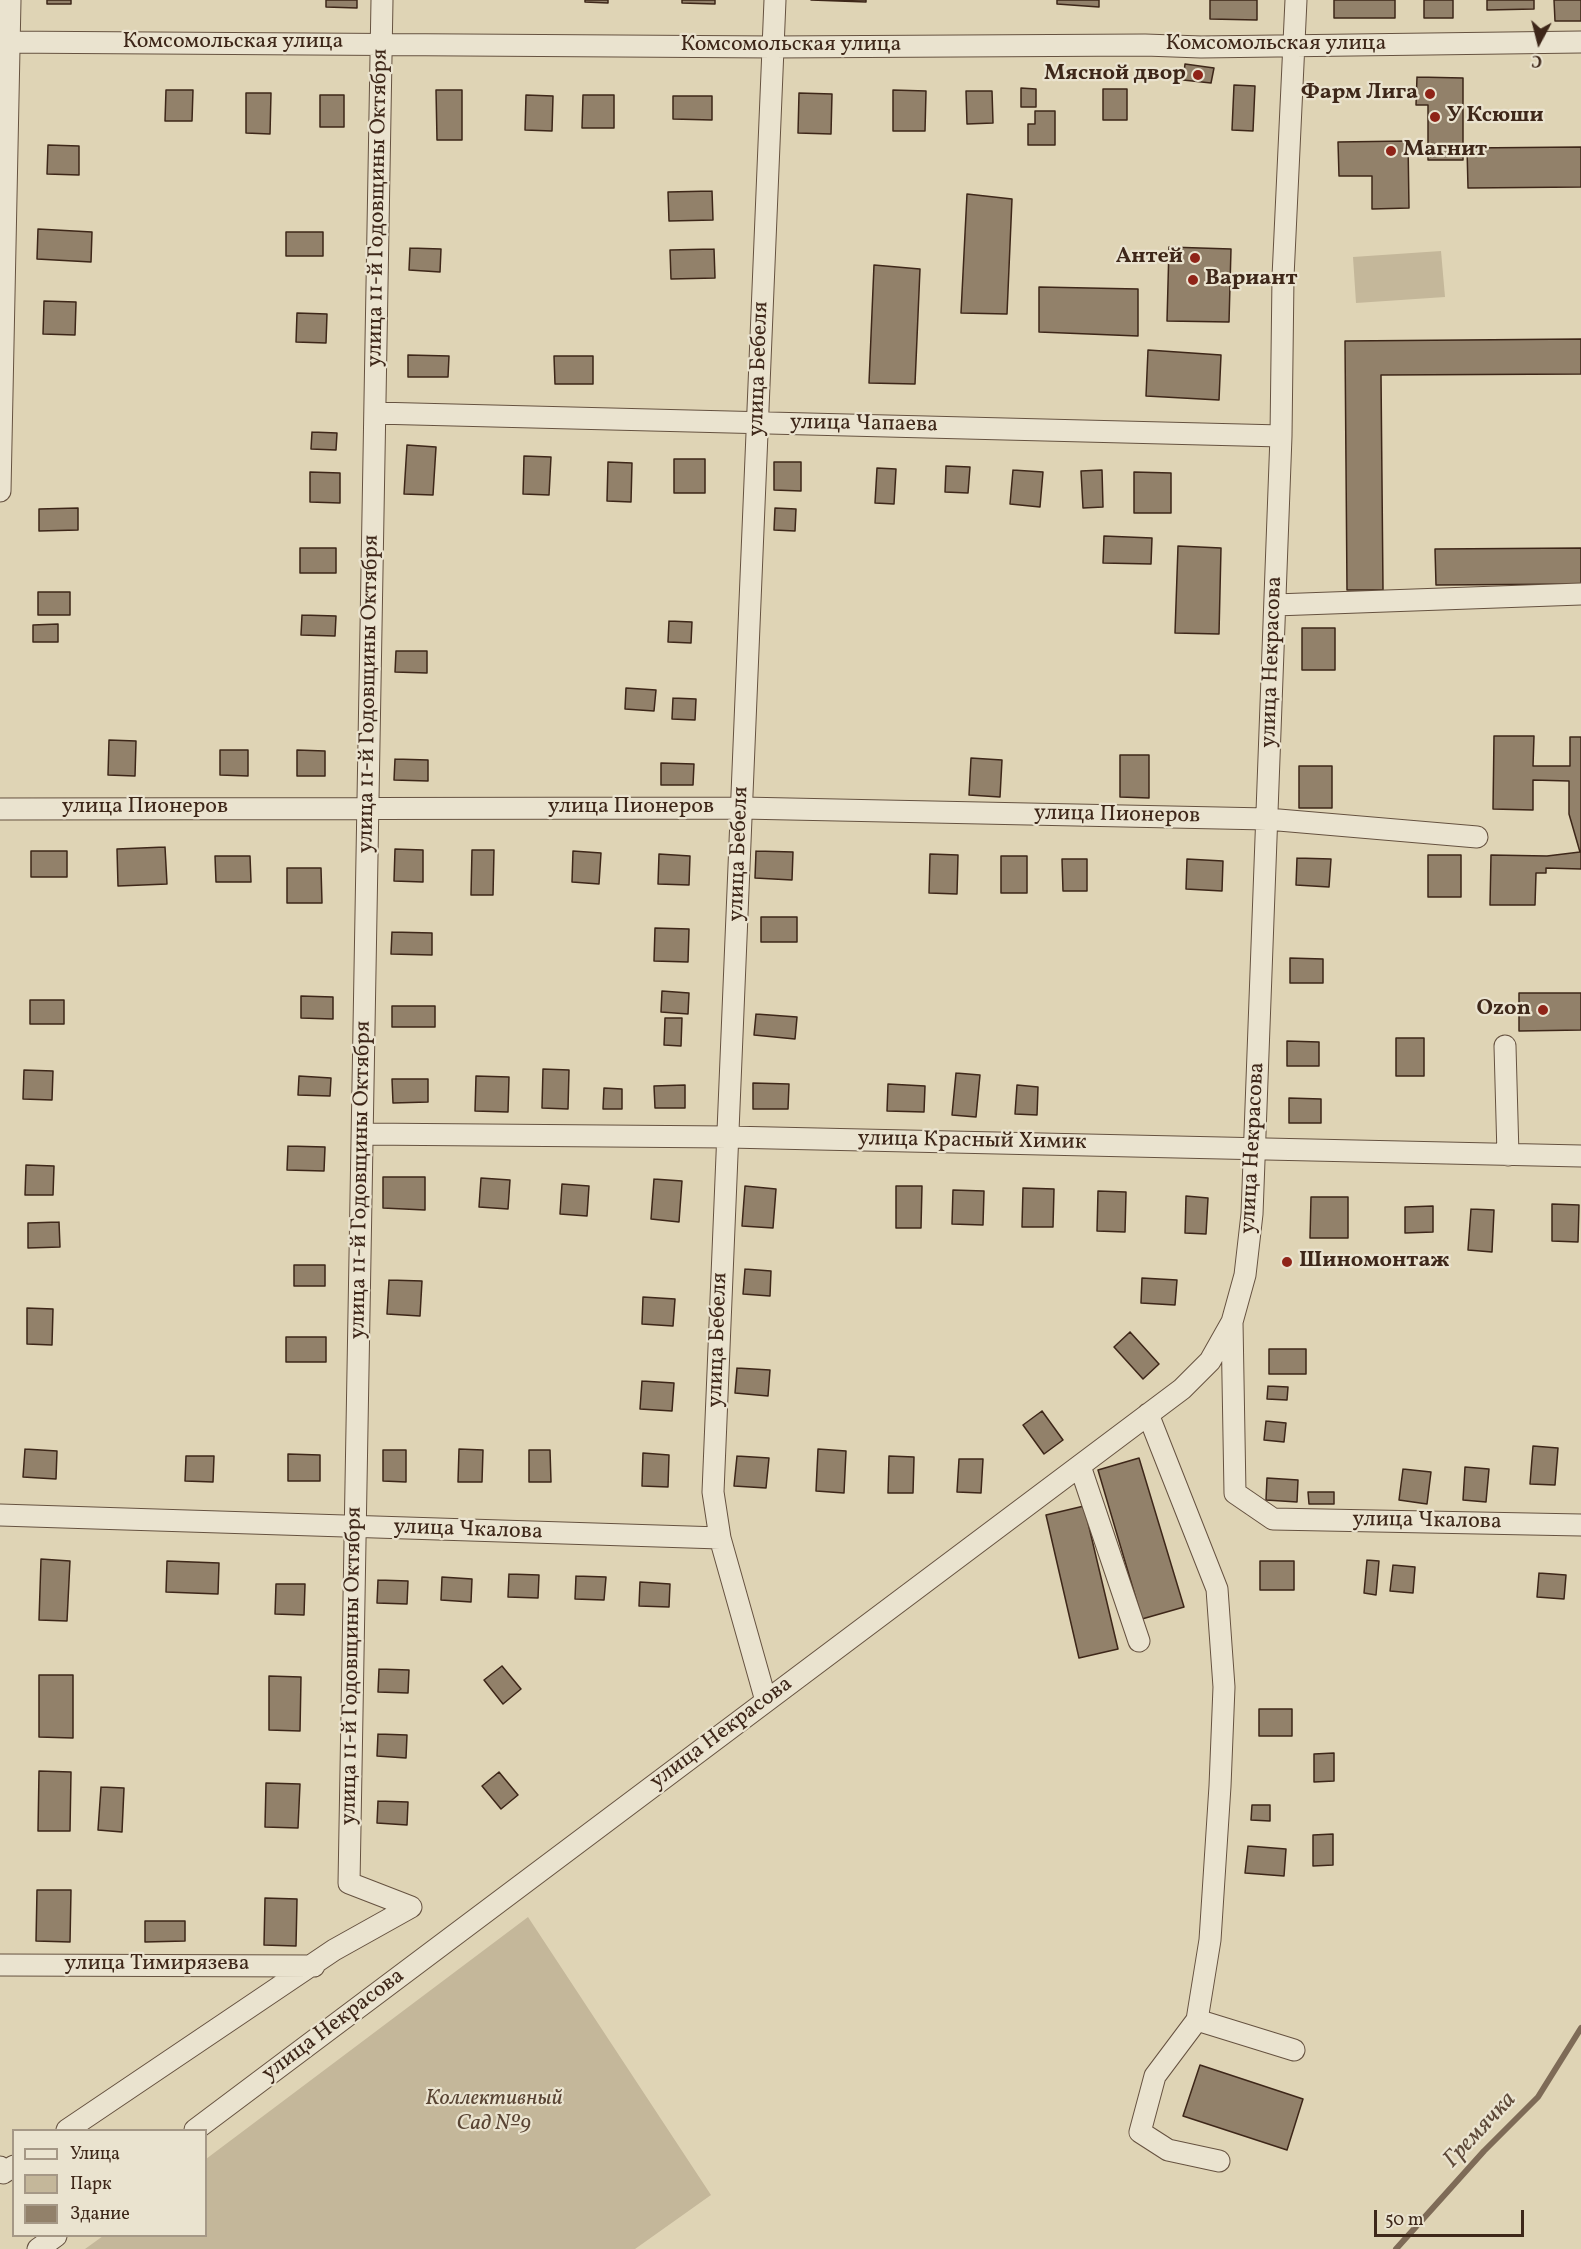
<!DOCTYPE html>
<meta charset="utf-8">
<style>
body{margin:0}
#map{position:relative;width:1581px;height:2249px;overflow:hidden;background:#dfd4b5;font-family:Vollkorn,serif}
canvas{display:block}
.legend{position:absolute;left:12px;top:2129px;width:195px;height:108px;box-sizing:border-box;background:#eae3cf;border:2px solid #a59886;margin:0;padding:8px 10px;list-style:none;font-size:18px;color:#3e2719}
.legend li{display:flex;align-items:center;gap:12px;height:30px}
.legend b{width:30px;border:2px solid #a59886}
.north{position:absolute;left:1509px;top:12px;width:60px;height:60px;-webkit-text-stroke:4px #eae3cf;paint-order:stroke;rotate:187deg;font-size:16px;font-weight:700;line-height:24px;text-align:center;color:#3e2719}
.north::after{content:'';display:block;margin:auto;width:21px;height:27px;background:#3e2719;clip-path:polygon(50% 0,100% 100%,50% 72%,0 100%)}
.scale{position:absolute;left:1374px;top:2210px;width:150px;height:27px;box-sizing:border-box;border:3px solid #3e2719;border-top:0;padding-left:8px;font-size:18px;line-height:21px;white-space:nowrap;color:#3e2719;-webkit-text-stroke:4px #eae3cf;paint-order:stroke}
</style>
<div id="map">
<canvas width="1581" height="2249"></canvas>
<ul class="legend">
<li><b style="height:8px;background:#eae3cf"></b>Улица</li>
<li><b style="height:16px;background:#c4b79a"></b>Парк</li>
<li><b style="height:16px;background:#92816a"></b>Здание</li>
</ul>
<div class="north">С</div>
<div class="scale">50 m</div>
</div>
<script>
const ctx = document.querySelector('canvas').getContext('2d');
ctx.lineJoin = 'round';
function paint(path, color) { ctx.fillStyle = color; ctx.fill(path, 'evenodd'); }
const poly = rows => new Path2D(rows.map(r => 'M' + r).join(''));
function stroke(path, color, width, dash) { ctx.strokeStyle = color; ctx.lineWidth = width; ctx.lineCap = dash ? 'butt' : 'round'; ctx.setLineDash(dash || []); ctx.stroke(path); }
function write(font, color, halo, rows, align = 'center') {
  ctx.font = font + ' Vollkorn,serif'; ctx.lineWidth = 4.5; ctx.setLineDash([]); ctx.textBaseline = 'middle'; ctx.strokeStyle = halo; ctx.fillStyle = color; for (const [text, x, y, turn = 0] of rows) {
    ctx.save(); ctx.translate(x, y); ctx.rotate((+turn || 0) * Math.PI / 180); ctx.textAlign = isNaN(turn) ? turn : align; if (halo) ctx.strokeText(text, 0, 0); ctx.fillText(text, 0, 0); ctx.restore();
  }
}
paint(poly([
 [1441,251,1445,297,1356,303,1353,257],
 [528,1917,711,2195,635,2249,85,2249,103,2236,206,2236,206,2159]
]), '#c4b79a');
stroke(poly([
 [1396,2249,1484,2151,1538,2097,1581,2028]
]), '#7e6b57', 6);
const building = poly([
 [47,0,71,0,71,4,47,4,47,0],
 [326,0,357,0,357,8,326,7,326,0],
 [585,0,608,0,608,3,585,2,585,0],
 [682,0,715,0,715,4,682,3,682,0],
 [811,0,866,0,866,2,811,0],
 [1057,0,1099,0,1099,7,1057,4,1057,0],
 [1210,0,1257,0,1257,20,1210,19,1210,0],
 [1334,0,1395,0,1395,18,1334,18,1334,0],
 [1424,0,1453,0,1453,18,1424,18,1424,0],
 [1487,0,1534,0,1534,9,1487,10,1487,0],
 [1554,0,1581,0,1581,21,1555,21,1554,0],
 [1185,64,1214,68,1211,83,1183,80,1185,64],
 [1417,77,1463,78,1463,160,1428,160,1428,105,1416,105,1417,77],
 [1234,85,1255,86,1253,131,1232,130,1234,85],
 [1021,88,1036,89,1036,107,1021,107,1021,88],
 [1103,89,1127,89,1127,120,1103,120,1103,89],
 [166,90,193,90,192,121,165,121,166,90],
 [436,90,462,90,462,140,437,140,436,90],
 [893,90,926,91,925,131,893,131,893,90],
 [966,91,992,91,993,123,967,124,966,91],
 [246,93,271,93,270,134,246,133,246,93],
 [799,93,832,94,831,134,798,133,799,93],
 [320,95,344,95,344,127,320,127,320,95],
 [526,95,553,96,552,131,525,130,526,95],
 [583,95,614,95,614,128,582,128,583,95],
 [673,96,712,96,712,120,673,119,673,96],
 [1035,111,1055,111,1055,145,1028,145,1028,124,1035,124,1035,111],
 [1408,141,1409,208,1372,209,1372,176,1339,176,1338,142,1408,141],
 [48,145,79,146,79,175,47,174,48,145],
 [1581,147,1581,187,1468,188,1467,148,1581,147],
 [712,191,713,220,669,221,668,192,712,191],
 [967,194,1012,199,1007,314,961,313,967,194],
 [38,229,92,232,91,262,37,259,38,229],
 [286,232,323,232,323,256,286,256,286,232],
 [1169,247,1231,249,1229,322,1167,321,1169,247],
 [410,248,441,249,440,272,409,270,410,248],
 [714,249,715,278,671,279,670,250,714,249],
 [874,265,920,269,915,384,869,383,874,265],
 [1039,287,1138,289,1138,336,1039,332,1039,287],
 [44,301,76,302,75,335,43,334,44,301],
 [297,313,327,314,326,343,296,342,297,313],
 [1581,339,1581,374,1381,375,1383,590,1347,590,1345,341,1581,339],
 [1148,350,1221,355,1219,400,1146,396,1148,350],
 [408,355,449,356,448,377,408,377,408,355],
 [554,356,593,356,593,384,555,384,554,356],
 [312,432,337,433,336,450,311,449,312,432],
 [407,445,436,447,433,495,404,494,407,445],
 [524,456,551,457,549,495,523,494,524,456],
 [674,459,705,459,705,493,674,493,674,459],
 [608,462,632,463,631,502,607,501,608,462],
 [774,462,801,462,801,491,774,490,774,462],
 [946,466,970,467,968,493,945,492,946,466],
 [877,468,896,469,894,504,875,503,877,468],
 [1013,470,1043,472,1040,507,1010,504,1013,470],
 [1102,470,1103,507,1083,508,1081,471,1102,470],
 [310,472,340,473,340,503,310,502,310,472],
 [1134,472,1171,473,1171,513,1134,513,1134,472],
 [78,508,78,530,39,531,39,509,78,508],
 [775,508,796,509,795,531,774,530,775,508],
 [1104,536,1152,538,1151,564,1103,563,1104,536],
 [1178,546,1221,548,1219,634,1175,633,1178,546],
 [300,548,336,548,336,573,300,573,300,548],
 [1581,548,1581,584,1436,585,1435,549,1581,548],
 [38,592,70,592,70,615,38,615,38,592],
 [302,615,336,616,335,636,301,635,302,615],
 [669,621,692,622,691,643,668,642,669,621],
 [58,624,58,642,33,642,33,625,58,624],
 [1302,628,1335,628,1335,670,1302,670,1302,628],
 [396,651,427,651,427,673,395,672,396,651],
 [626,688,656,690,654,711,625,709,626,688],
 [673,698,696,699,695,720,672,719,673,698],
 [1494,736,1534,736,1533,766,1570,766,1570,737,1581,737,1581,869,1546,868,1546,873,1536,873,1535,905,1490,905,1491,855,1547,856,1580,852,1569,814,1569,781,1533,780,1533,810,1493,809,1494,736],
 [109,740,136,741,135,776,108,775,109,740],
 [220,750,248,750,248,776,220,775,220,750],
 [297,750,325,751,325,776,297,776,297,750],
 [1120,755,1149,755,1149,798,1120,797,1120,755],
 [971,758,1002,760,1000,797,969,795,971,758],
 [395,759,428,760,428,781,394,780,395,759],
 [661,763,694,764,693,785,661,785,661,763],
 [1299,766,1332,766,1332,808,1299,808,1299,766],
 [165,847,167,884,118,886,117,849,165,847],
 [395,849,423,850,423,882,394,881,395,849],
 [472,850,494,850,493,895,471,895,472,850],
 [31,851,67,851,67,877,31,877,31,851],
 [573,851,601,853,599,884,572,882,573,851],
 [756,851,793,852,792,880,755,878,756,851],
 [659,854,690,856,689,885,658,884,659,854],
 [930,854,958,855,957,894,929,893,930,854],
 [1428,855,1461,855,1461,897,1428,897,1428,855],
 [215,856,250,856,251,882,216,882,215,856],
 [1001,856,1027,856,1027,893,1001,893,1001,856],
 [1297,858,1331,859,1329,887,1296,885,1297,858],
 [1062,859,1087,859,1087,891,1063,891,1062,859],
 [1187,859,1223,861,1222,891,1186,889,1187,859],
 [287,868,321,868,322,903,287,903,287,868],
 [761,917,797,917,797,942,761,942,761,917],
 [655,928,689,929,688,962,654,961,655,928],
 [392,932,432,933,432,955,391,954,392,932],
 [1290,958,1323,959,1323,983,1290,983,1290,958],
 [662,991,689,993,688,1014,661,1012,662,991],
 [1519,993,1581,993,1581,1030,1519,1031,1519,993],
 [301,996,333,997,333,1019,301,1018,301,996],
 [30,1000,64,1000,64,1024,30,1024,30,1000],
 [392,1006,435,1006,435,1027,392,1027,392,1006],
 [756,1014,797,1017,795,1039,754,1035,756,1014],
 [665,1018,682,1018,681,1046,664,1045,665,1018],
 [1396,1038,1424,1038,1424,1076,1396,1076,1396,1038],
 [1287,1041,1319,1042,1319,1066,1287,1066,1287,1041],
 [543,1069,569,1070,568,1109,542,1108,543,1069],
 [24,1070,53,1071,52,1100,23,1099,24,1070],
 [956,1073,980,1075,976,1117,952,1115,956,1073],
 [299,1076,331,1078,330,1096,298,1095,299,1076],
 [476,1076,509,1077,508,1112,475,1111,476,1076],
 [392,1079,428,1079,428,1102,393,1103,392,1079],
 [753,1083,789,1084,788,1109,753,1109,753,1083],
 [888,1084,925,1086,924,1112,887,1111,888,1084],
 [685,1085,685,1108,655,1108,654,1086,685,1085],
 [1017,1085,1038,1087,1037,1115,1015,1114,1017,1085],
 [604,1088,622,1089,622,1109,603,1109,604,1088],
 [1289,1098,1321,1099,1321,1123,1289,1123,1289,1098],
 [288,1146,325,1147,324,1171,287,1170,288,1146],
 [26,1165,54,1166,53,1195,25,1195,26,1165],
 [383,1177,425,1177,425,1210,383,1208,383,1177],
 [481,1178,510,1180,508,1209,479,1207,481,1178],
 [654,1179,682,1181,679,1222,651,1219,654,1179],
 [562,1184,589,1186,587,1216,560,1214,562,1184],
 [745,1186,776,1189,773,1228,742,1226,745,1186],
 [896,1186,922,1186,921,1228,896,1228,896,1186],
 [1023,1188,1054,1189,1053,1227,1022,1227,1023,1188],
 [953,1190,984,1191,983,1225,952,1224,953,1190],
 [1098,1191,1126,1192,1125,1232,1097,1231,1098,1191],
 [1186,1196,1208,1198,1206,1234,1185,1233,1186,1196],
 [1311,1197,1348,1197,1348,1238,1310,1238,1311,1197],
 [1552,1204,1579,1205,1578,1242,1552,1241,1552,1204],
 [1433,1206,1433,1232,1405,1233,1405,1207,1433,1206],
 [1471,1209,1494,1210,1492,1252,1468,1250,1471,1209],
 [59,1222,60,1247,28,1248,28,1223,59,1222],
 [294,1265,325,1265,325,1286,294,1286,294,1265],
 [745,1269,771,1271,770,1296,743,1294,745,1269],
 [1142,1278,1177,1280,1175,1305,1141,1303,1142,1278],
 [389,1280,422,1281,420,1316,387,1314,389,1280],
 [643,1297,675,1299,673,1326,642,1324,643,1297],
 [27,1308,53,1309,52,1345,27,1344,27,1308],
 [1130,1332,1159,1364,1143,1379,1114,1347,1130,1332],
 [286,1337,326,1337,326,1362,286,1362,286,1337],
 [1269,1349,1306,1349,1306,1374,1269,1374,1269,1349],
 [737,1368,770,1370,768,1396,735,1393,737,1368],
 [642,1381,674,1383,672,1411,640,1409,642,1381],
 [1268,1386,1288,1387,1287,1400,1267,1399,1268,1386],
 [1042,1411,1063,1440,1044,1454,1023,1425,1042,1411],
 [1266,1421,1286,1423,1284,1442,1264,1440,1266,1421],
 [1533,1446,1558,1448,1555,1485,1530,1484,1533,1446],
 [25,1449,57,1451,56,1479,23,1477,25,1449],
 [459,1449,483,1450,482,1482,458,1482,459,1449],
 [818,1449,846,1451,844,1493,816,1491,818,1449],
 [383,1450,406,1450,406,1482,383,1481,383,1450],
 [529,1450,550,1450,551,1482,529,1482,529,1450],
 [643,1453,669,1455,668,1487,642,1486,643,1453],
 [288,1454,320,1455,320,1481,288,1481,288,1454],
 [186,1456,214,1456,213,1482,185,1481,186,1456],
 [737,1456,769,1458,766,1488,734,1486,737,1456],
 [889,1456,914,1457,913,1493,888,1493,889,1456],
 [1139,1458,1184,1607,1142,1619,1098,1470,1139,1458],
 [959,1459,983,1459,981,1493,957,1492,959,1459],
 [1465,1467,1489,1469,1486,1502,1463,1500,1465,1467],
 [1403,1469,1431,1472,1427,1504,1399,1500,1403,1469],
 [1267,1478,1298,1480,1297,1502,1266,1500,1267,1478],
 [1308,1492,1334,1492,1334,1504,1309,1504,1308,1492],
 [1084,1506,1118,1649,1079,1658,1046,1515,1084,1506],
 [41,1559,70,1561,67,1621,39,1620,41,1559],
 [1367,1560,1379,1561,1376,1595,1364,1593,1367,1560],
 [167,1561,219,1563,218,1594,166,1592,167,1561],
 [1260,1561,1294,1561,1294,1590,1260,1590,1260,1561],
 [1393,1565,1415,1567,1413,1593,1390,1591,1393,1565],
 [1539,1573,1566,1575,1564,1599,1537,1597,1539,1573],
 [509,1574,539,1575,538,1598,508,1597,509,1574],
 [576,1576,606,1577,604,1600,575,1599,576,1576],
 [442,1577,472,1579,471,1602,441,1600,442,1577],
 [378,1580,408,1581,407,1604,377,1603,378,1580],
 [640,1582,670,1584,669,1607,639,1606,640,1582],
 [276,1584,305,1584,304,1615,275,1614,276,1584],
 [502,1666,521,1689,503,1704,484,1680,502,1666],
 [379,1669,409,1670,408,1693,378,1692,379,1669],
 [39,1675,73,1675,73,1738,39,1737,39,1675],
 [269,1676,301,1677,300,1731,269,1730,269,1676],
 [1259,1709,1292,1709,1292,1736,1259,1736,1259,1709],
 [378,1734,407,1735,406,1758,377,1756,378,1734],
 [1334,1753,1334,1781,1314,1782,1314,1754,1334,1753],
 [39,1771,71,1772,70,1831,38,1831,39,1771],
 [499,1772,518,1795,501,1809,482,1786,499,1772],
 [266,1783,300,1784,298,1828,265,1827,266,1783],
 [101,1787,124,1788,122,1832,98,1830,101,1787],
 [378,1801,408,1802,407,1825,377,1823,378,1801],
 [1252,1805,1270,1805,1270,1821,1251,1820,1252,1805],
 [1333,1834,1333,1865,1313,1866,1313,1835,1333,1834],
 [1248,1846,1286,1849,1284,1876,1245,1873,1248,1846],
 [37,1890,71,1890,70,1942,36,1941,37,1890],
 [265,1898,297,1899,296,1946,264,1945,265,1898],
 [145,1921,185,1921,185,1941,145,1942,145,1921],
 [1200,2065,1303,2099,1287,2150,1183,2116,1200,2065]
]);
paint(building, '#92816a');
stroke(building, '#3e2719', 1.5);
const minor = poly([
 [0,42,773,47,1145,45,1201,47,1581,42],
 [375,413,1281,436],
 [0,491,10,0],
 [1275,605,1581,594],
 [0,809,742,808,1267,819,1477,837],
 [1505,1046,1508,1155],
 [363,1134,728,1137,1581,1156],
 [1232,1322,1235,1493,1273,1519,1581,1525],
 [1148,1414,1217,1589,1224,1687,1220,1786,1210,1940,1197,2020,1294,2050],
 [1080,1466,1139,1641],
 [0,1515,720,1538],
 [766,1701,720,1538,713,1492,775,0],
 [0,1965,314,1966],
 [1197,2020,1155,2076,1140,2132,1168,2150,1219,2161],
 [67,2130,334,1950,411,1907,349,1883,382,0],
 [195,2130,1182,1389,1210,1361,1232,1322,1245,1275,1252,1214,1281,436,1283,277,1296,0],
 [0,2167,3,2173,14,2166],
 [38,2249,56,2236]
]);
stroke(minor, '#665240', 23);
stroke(minor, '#eae3cf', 21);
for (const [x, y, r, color] of [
 [1198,75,6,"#8f2418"],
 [1430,94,6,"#8f2418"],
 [1435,117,6,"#8f2418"],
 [1391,151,6,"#8f2418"],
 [1195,258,6,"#8f2418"],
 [1193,280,6,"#8f2418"],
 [1543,1010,6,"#8f2418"],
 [1287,1262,6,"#8f2418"]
]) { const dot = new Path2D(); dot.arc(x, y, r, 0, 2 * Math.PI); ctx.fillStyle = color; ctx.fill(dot); stroke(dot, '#eae3cf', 2); }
write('22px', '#3e2719', '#eae3cf', [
 ["Комсомольская улица",233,43],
 ["Комсомольская улица",1276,45],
 ["Комсомольская улица",791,46],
 ["улица 11-й Годовщины Октября",379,208,-89],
 ["улица Бебеля",760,369,-88],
 ["улица Чапаева",864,425,1],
 ["улица Некрасова",1273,662,-88],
 ["улица 11-й Годовщины Октября",370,694,-89],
 ["улица Пионеров",145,808],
 ["улица Пионеров",631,808],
 ["улица Пионеров",1117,816,1],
 ["улица Бебеля",740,854,-88],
 ["улица Красный Химик",972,1142,1],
 ["улица Некрасова",1254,1148,-87],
 ["улица 11-й Годовщины Октября",362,1180,-89],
 ["улица Бебеля",719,1340,-88],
 ["улица Чкалова",1427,1522,1],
 ["улица Чкалова",468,1531,2],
 ["улица 11-й Годовщины Октября",353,1666,-89],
 ["улица Некрасова",722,1734,-37],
 ["улица Тимирязева",157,1965],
 ["улица Некрасова",334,2026,-37]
]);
write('bold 22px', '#3e2719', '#eae3cf', [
 ["Мясной двор",1186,75],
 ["Фарм Лига",1418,94],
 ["У Ксюши",1447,117,"left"],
 ["Магнит",1403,151,"left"],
 ["Антей",1183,258],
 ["Вариант",1205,280,"left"],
 ["Ozon",1531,1010],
 ["Шиномонтаж",1299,1262,"left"]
], 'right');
write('italic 22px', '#594433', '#eae3cf', [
 ["Коллективный",494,2100],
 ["Сад №9",494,2125]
]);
write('italic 24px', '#5e4938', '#eae3cf', [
 ["Гремячка",1481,2131,-47]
]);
</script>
